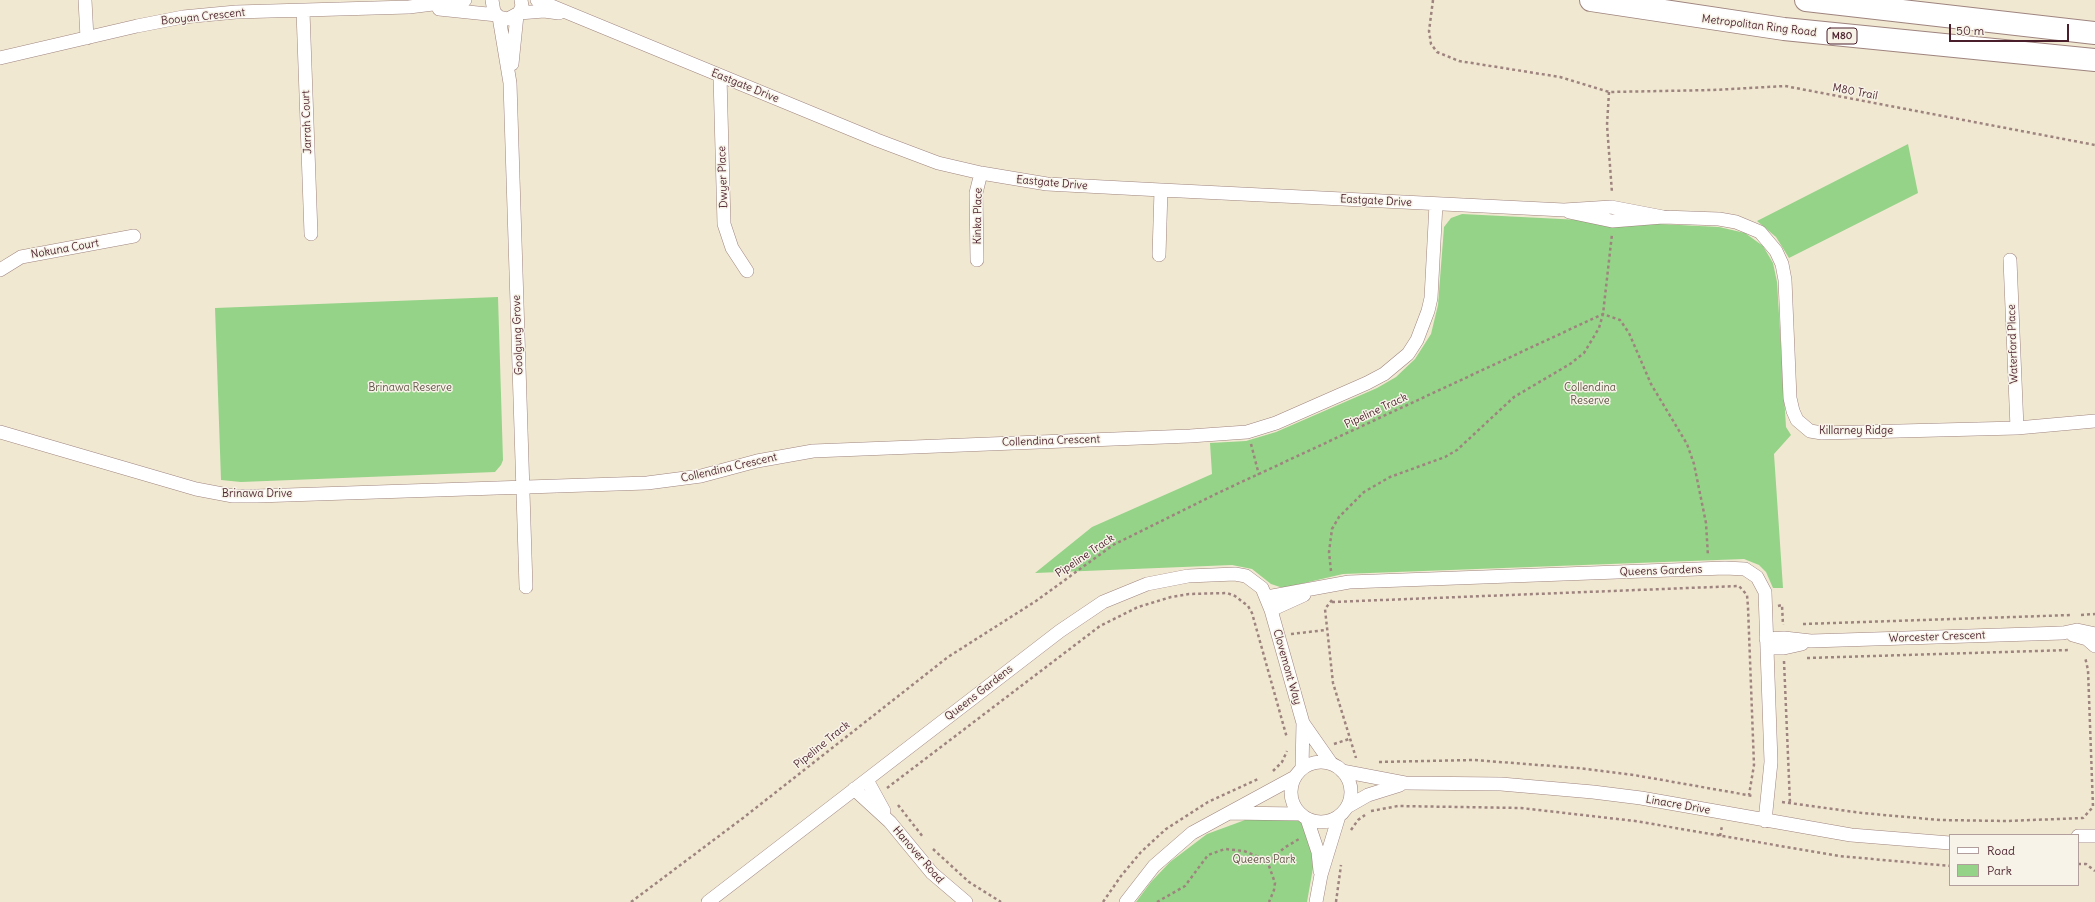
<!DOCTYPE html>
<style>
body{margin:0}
#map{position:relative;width:2095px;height:902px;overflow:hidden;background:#f1e8d2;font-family:Delius,sans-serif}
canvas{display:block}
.legend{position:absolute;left:1949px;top:834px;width:130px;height:52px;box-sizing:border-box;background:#f7f3e8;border:1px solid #b29e9c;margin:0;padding:5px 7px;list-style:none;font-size:12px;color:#4a1f2b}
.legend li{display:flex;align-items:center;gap:8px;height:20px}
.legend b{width:20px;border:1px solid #b29e9c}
.scale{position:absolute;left:1949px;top:24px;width:120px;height:18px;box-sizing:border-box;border:2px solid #4a1f2b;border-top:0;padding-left:5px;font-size:12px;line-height:14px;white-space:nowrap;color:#4a1f2b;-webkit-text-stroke:3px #f7f3e8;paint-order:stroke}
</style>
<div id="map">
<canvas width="2095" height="902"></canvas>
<ul class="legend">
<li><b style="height:5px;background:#fff"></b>Road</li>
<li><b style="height:11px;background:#95d388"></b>Park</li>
</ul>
<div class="scale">50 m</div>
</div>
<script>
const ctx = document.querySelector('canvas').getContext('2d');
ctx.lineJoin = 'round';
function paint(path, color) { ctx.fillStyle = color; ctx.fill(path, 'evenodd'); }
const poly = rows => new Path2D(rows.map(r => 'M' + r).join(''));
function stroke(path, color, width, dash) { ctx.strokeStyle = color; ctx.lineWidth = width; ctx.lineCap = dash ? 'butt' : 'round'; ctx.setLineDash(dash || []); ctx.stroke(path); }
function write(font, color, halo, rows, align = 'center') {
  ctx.font = font + ' Delius,sans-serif'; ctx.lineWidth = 3; ctx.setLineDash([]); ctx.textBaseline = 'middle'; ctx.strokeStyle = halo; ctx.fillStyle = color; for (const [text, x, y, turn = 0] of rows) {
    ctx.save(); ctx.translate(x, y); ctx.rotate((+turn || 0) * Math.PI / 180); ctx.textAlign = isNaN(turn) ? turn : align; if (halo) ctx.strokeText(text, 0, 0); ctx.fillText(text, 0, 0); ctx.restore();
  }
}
paint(poly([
 [1908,144,1918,193,1789,258,1776,237,1757,221],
 [1462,214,1719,227,1745,233,1763,246,1773,263,1777,282,1786,427,1791,435,1774,454,1783,588,1773,588,1766,572,1759,565,1744,559,1343,574,1283,588,1271,584,1252,569,1232,565,1035,573,1092,527,1212,474,1210,443,1246,441,1276,432,1377,388,1396,377,1415,359,1431,334,1438,305,1444,227,1451,218],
 [498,297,503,460,501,465,495,472,241,482,221,480,215,308],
 [1267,816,1296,819,1302,824,1312,844,1313,868,1307,902,1136,902,1151,882,1170,862,1207,834,1245,820]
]), '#95d388');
const street = poly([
 [85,0,87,38],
 [492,0,494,12,499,17,508,19,519,13,522,6,521,0],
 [537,0,877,140,938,163,981,173,1047,184,1161,190,1564,210,1611,207,1663,217],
 [439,9,497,15],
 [303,11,311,234],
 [519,13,544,11,559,13],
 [499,17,510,83,526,587],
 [0,58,137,26,183,17,236,12,409,7,465,0],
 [512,64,517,15],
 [720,76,724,224,732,248,747,271],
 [1569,212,1612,221,1663,217,1719,219,1736,222,1760,232,1776,251,1782,264,1785,280,1790,398,1793,411,1797,420,1810,431,1822,433,2017,428,2095,421],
 [1159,255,1161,190],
 [977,260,976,193,981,173],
 [2010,260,2017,428],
 [0,270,21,257,134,236],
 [0,432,196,489,233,496,257,496,647,483,701,476,757,461,813,451,1190,436,1247,432,1276,423,1367,383,1384,374,1408,354,1417,340,1428,311,1431,298,1436,204],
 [1267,597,1349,582,1725,568,1745,569,1757,577,1765,592,1771,762,1765,821],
 [1271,610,1304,595],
 [2073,635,2087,639,2095,646],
 [1766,639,1784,638,1811,641,2063,633,2077,630,2095,634],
 [1767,648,1784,648,1802,644],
 [1303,723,1331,763],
 '1291 792a30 30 0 1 1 60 0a30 30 0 1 1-60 0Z',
 [1342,771,1405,783,1501,784,1593,792,1641,798,1851,835,1950,843],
 [867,780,884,811],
 [854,789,890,822,932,873,966,902],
 [1347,807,1368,795,1400,785],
 [1229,813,1300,814],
 [1307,819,1318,852,1320,871],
 [2078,836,2095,836],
 [708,902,1060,631,1103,602,1147,584,1188,576,1235,574,1246,576,1262,588,1271,610,1303,723,1302,768],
 [1126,902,1154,866,1192,833,1295,777],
 [1316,902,1321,875,1339,816]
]);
const highway = poly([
 [1591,0,1784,29,2095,60],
 [1806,0,2095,33]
]);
stroke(street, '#9e847e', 14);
stroke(highway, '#9e847e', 24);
stroke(poly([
 [1433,0,1429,31,1431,44,1437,52,1459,61,1560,77,1609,92,1713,90,1785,86,2095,145],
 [1609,92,1607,125,1612,193],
 [1251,444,1259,475],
 [1331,571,1329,552,1332,529,1339,517,1364,492,1390,477,1445,457,1457,450,1514,397,1570,364,1584,353,1599,328,1603,314,1612,234],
 [1332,600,1325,609,1333,683,1356,758],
 [1332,602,1739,586,1747,595,1748,607,1754,765,1749,795],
 [1778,606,1782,605,1783,625],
 [2081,615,2095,614],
 [1803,624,2072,615],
 [1291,634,1326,630],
 [1807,658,2070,650],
 [1784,661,1790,803],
 [1334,744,1349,739],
 [1379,762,1474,760,1578,768,1634,775,1753,796],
 [1273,771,1282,762,1287,751],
 [887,788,1100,626,1138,607,1171,597,1189,594,1227,593,1235,596,1248,606,1252,613,1287,738],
 [1782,802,1862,813,1940,820,2007,821,2083,818,2093,807,2088,670,2085,657],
 [898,805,923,837],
 [1371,811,1398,806,1521,808,1635,821,1839,856,1950,866],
 [1351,830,1358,820,1365,815],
 [1720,836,1722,826],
 [933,849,969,882,1001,902],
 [1268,863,1284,848,1299,839],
 [2078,864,2086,864,2095,871],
 [631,902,743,818,948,657,1036,601,1113,545,1220,492,1603,314,1620,320,1629,333,1651,384,1687,444,1694,464,1706,523,1708,556],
 [1103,902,1121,876,1141,852,1166,829,1208,802,1258,779],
 [1157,902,1185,886,1208,855,1225,849,1244,851,1264,859,1268,863,1275,883,1274,890,1269,902],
 [1336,902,1341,865]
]), '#9e847e', 2.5, [3, 3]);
stroke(street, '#fff', 13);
stroke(highway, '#fff', 22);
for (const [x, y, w] of [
 [1842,36,30]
]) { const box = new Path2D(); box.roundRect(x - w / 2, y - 8, w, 16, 3); ctx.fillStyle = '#f7f3e8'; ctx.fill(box); stroke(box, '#4a1f2b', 1); }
write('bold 10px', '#4a1f2b', null, [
 ["M80",1842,36]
]);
write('11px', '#4a1f2b', '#f7f3e8', [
 ["Booyan Crescent",203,17,-6],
 ["Metropolitan Ring Road",1759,26,7],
 ["Eastgate Drive",745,86,22],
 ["M80 Trail",1855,92,11],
 ["Jarrah Court",307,122,-92],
 ["Dwyer Place",723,177,-92],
 ["Eastgate Drive",1052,183,5],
 ["Eastgate Drive",1376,201,3],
 ["Kinka Place",978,216,-89],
 ["Nokuna Court",65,249,-10],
 ["Goolgung Grove",518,335,-92],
 ["Waterford Place",2013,344,-92],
 ["Pipeline Track",1376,411,-25],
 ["Killarney Ridge",1856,431],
 ["Collendina Crescent",1051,441,-2],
 ["Collendina Crescent",729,468,-13],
 ["Brinawa Drive",257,494],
 ["Pipeline Track",1085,556,-34],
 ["Queens Gardens",1661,571,-2],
 ["Worcester Crescent",1937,637,-2],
 ["Clovemont Way",1287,667,74],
 ["Queens Gardens",979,693,-38],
 ["Pipeline Track",822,745,-39],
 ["Linacre Drive",1678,805,10],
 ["Hanover Road",918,855,49]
]);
write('11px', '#605547', '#f7f3e8', [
 ["Brinawa Reserve",410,388],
 ["Collendina",1590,388],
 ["Reserve",1590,401],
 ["Queens Park",1264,860]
]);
</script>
